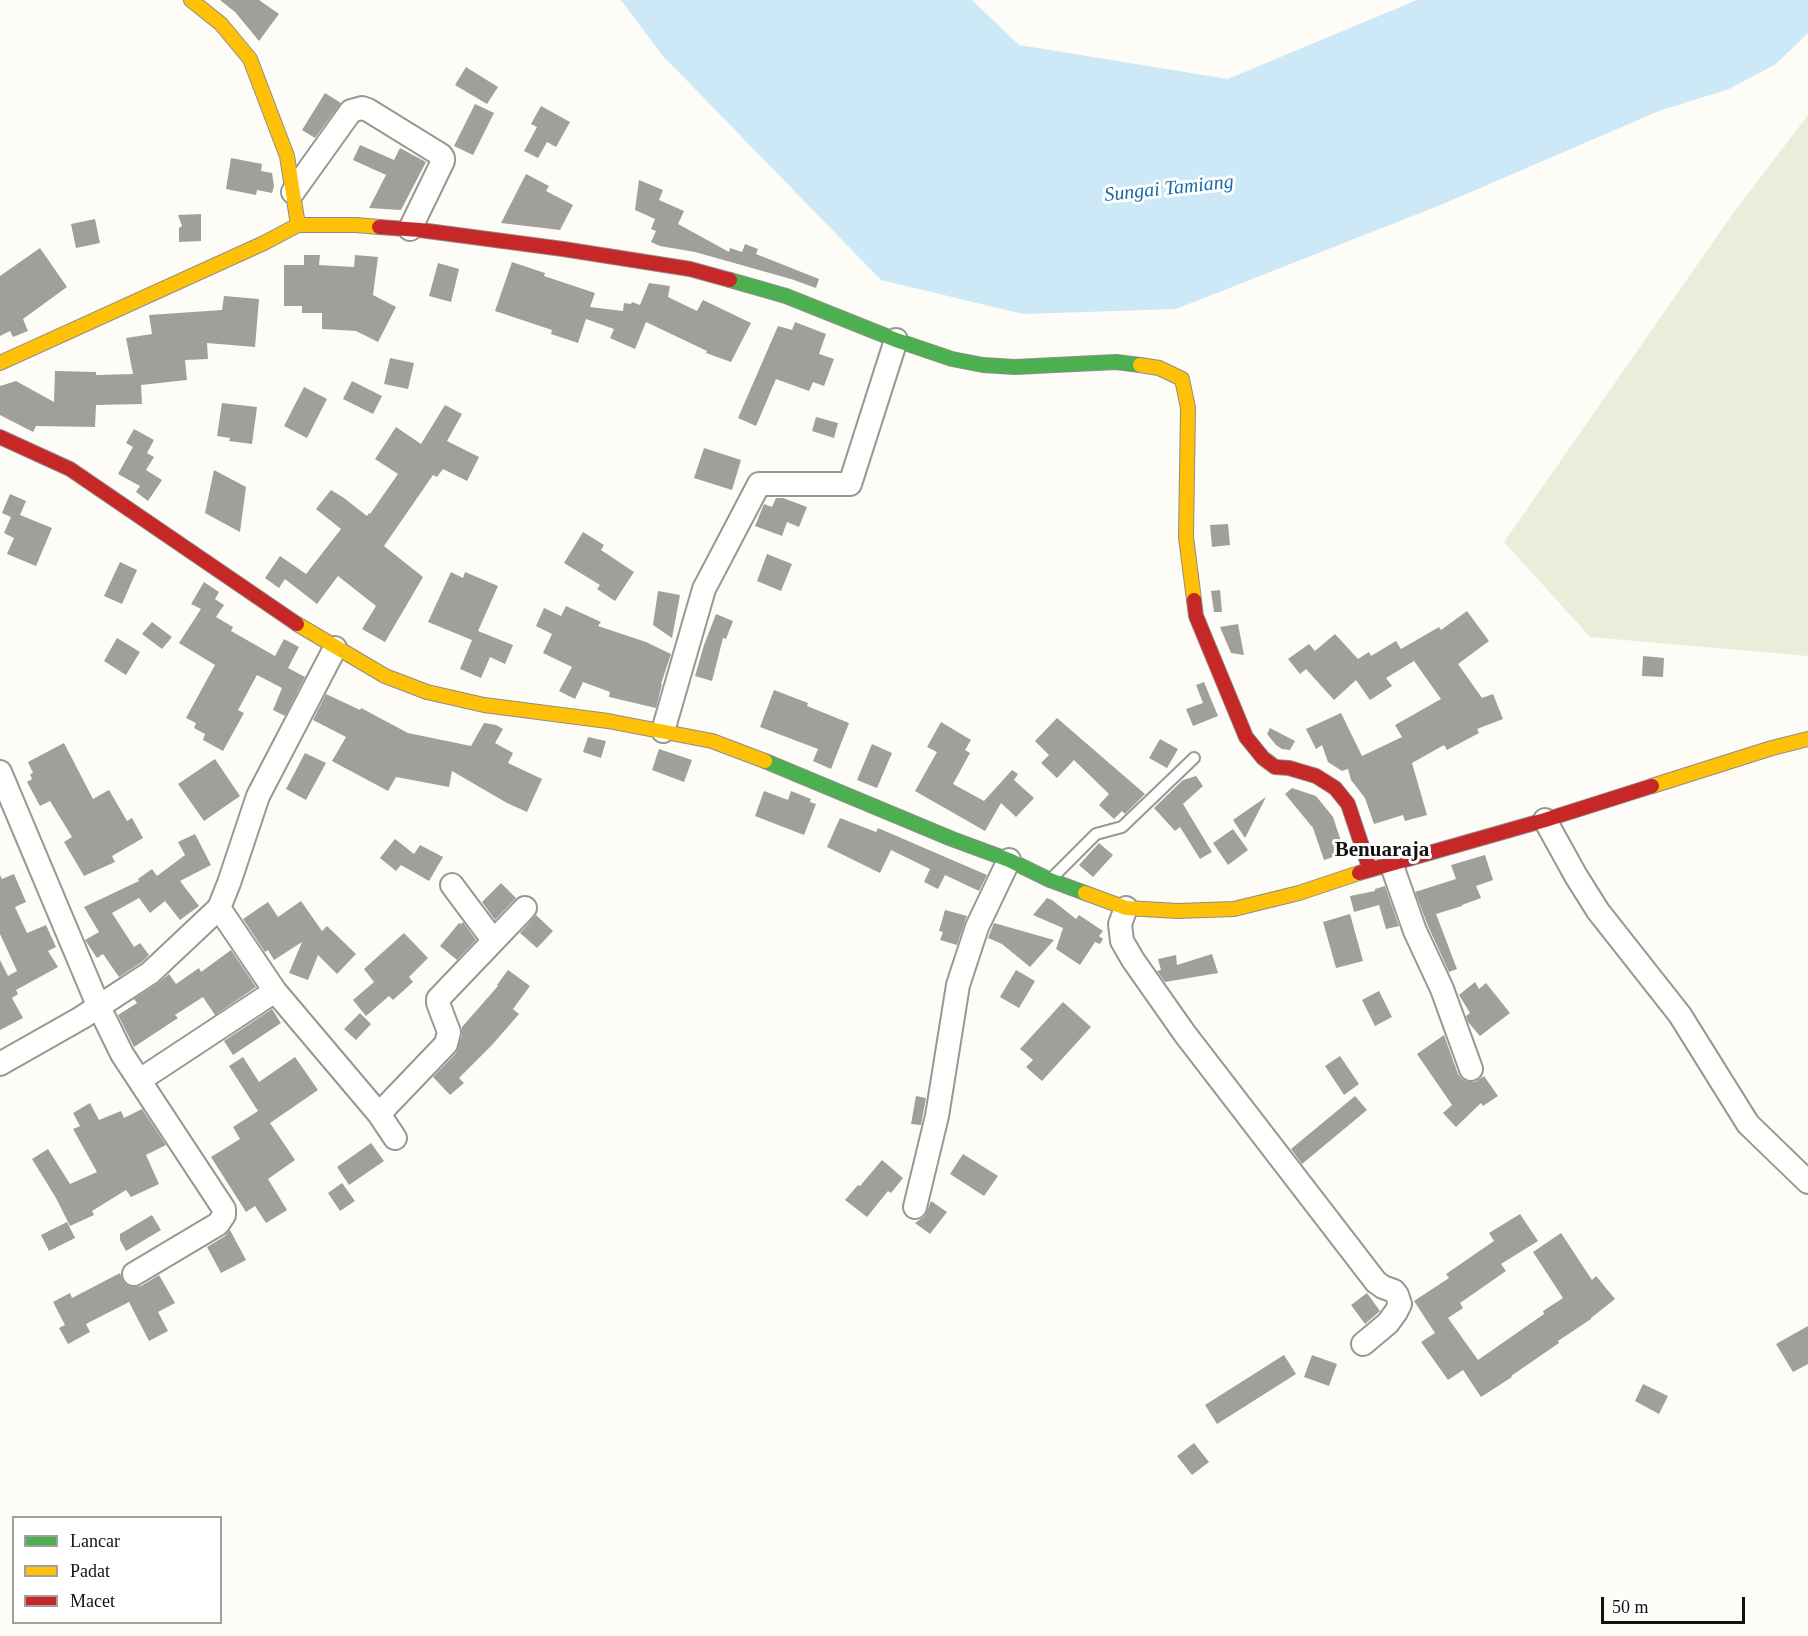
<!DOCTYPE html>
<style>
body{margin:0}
#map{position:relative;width:1808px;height:1636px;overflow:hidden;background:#fdfcf7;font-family:"Times New Roman",serif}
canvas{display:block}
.legend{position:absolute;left:12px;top:1516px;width:210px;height:108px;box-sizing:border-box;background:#fff;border:2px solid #a0a0a0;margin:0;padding:8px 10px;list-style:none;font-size:18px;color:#111}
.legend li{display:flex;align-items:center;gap:12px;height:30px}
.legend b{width:30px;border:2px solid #a0a0a0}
.scale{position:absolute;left:1601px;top:1597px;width:144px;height:27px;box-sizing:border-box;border:3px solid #111;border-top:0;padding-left:8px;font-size:18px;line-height:21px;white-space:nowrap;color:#111;-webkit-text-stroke:4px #fff;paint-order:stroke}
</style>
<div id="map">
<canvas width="1808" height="1636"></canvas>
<ul class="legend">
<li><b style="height:8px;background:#4caf50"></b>Lancar</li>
<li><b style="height:8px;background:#ffc107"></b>Padat</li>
<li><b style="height:8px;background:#c62828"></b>Macet</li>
</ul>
<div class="scale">50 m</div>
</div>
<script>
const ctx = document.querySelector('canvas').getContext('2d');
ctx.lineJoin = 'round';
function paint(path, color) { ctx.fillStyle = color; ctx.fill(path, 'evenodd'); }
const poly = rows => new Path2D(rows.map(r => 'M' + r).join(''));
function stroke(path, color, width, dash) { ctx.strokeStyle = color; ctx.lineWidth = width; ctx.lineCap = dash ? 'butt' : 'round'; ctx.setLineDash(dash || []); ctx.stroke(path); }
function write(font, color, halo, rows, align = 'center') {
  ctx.font = font + ' "Times New Roman",serif'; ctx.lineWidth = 6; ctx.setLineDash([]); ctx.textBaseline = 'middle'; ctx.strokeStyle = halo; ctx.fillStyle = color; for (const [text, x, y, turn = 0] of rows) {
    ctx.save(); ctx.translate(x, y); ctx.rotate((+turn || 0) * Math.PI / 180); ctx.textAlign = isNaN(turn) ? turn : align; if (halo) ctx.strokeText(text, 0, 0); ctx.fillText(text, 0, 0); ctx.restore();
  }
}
paint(poly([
 [1808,115,1808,656,1590,637,1504,542,1734,212]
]), '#e9eedb');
paint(poly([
 [621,0,972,0,1019,45,1228,79,1417,0,1808,0,1808,33,1776,64,1729,89,1659,111,1443,204,1176,309,1023,314,881,280,662,55]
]), '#cde8f7');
paint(poly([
 [220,0,259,0,279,14,259,41,235,12],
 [466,67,498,87,487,104,455,85],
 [325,93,341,103,315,138,302,130],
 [475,104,494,113,473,155,454,146],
 [541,106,570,122,556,147,547,142,538,158,524,151,537,127,531,124],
 [360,145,394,160,400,148,426,162,401,210,369,208,386,175,353,160],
 [231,158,262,164,261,171,272,173,274,186,272,193,257,190,256,195,226,189],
 [526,174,549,186,546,191,573,205,560,230,501,223],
 [639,180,663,190,659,200,684,211,678,224,729,252,730,248,742,252,745,244,758,249,756,254,819,279,816,288,791,279,695,252,660,246,651,242,656,231,651,229,655,219,635,210],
 [201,214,201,241,179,242,179,228,182,226,178,215],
 [95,219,100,243,76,248,71,224],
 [40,248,67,287,23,319,28,331,13,337,10,331,0,336,0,276],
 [304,255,320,255,319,265,354,267,355,255,378,257,373,295,396,307,378,342,356,331,322,329,322,313,302,313,302,306,284,306,284,265,304,265],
 [512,262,545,273,544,276,595,293,590,307,623,311,624,303,631,304,632,302,640,305,649,283,670,286,668,297,697,311,703,300,751,323,731,362,706,353,707,351,646,322,635,349,610,338,614,329,586,319,578,343,551,334,552,330,495,311],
 [438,263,459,269,451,302,429,296],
 [224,296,259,299,255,347,207,343,208,359,185,360,187,380,141,385,142,404,96,405,95,427,36,426,33,432,0,415,0,386,16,381,54,402,55,371,96,372,96,375,133,374,126,338,152,334,149,315,222,310],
 [795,322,826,334,819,354,834,359,824,386,813,382,809,391,776,379,756,426,738,418,778,326,792,330],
 [390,358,414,363,408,389,384,384],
 [352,381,382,396,373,414,343,399],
 [304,387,327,399,307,438,284,426],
 [222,403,257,407,252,444,229,441,230,438,217,436],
 [445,405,462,414,447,441,479,457,467,481,443,469,437,477,433,475,384,546,423,577,385,642,362,629,376,606,338,576,317,604,285,579,279,588,265,578,280,556,306,574,341,529,316,509,331,490,344,498,367,516,369,513,370,514,398,474,375,459,396,427,421,444],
 [816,417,838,423,834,438,812,431],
 [134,429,154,440,147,453,154,457,146,470,162,480,148,501,136,492,140,486,118,474,133,447,126,443],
 [704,448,741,460,732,490,694,478],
 [214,470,246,487,240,532,205,513],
 [10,494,26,501,20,515,52,528,36,566,7,554,14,538,4,533,11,517,2,513],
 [776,498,783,498,807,507,799,527,787,522,782,536,755,526,764,504,772,507],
 [1228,524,1230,545,1212,547,1210,525],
 [583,532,604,545,601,550,634,572,615,601,597,589,600,585,564,563],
 [767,554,792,564,781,591,757,581],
 [120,562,137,570,122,604,104,596],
 [451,572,463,578,465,572,498,586,478,631,513,645,505,664,490,657,481,678,460,669,472,640,428,622],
 [204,582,219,592,215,599,224,605,216,617,233,627,231,631,275,656,284,639,299,647,288,668,305,677,285,716,273,710,282,688,257,675,238,710,244,713,223,751,203,740,205,734,194,728,196,723,186,718,215,665,179,643,201,609,191,604],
 [1220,590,1222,612,1214,612,1211,591],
 [658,591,680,595,672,638,653,625],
 [566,606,601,622,598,626,646,642,671,654,661,684,662,684,656,708,609,697,610,692,583,682,575,699,559,691,572,667,543,653,552,634,536,626,544,608,561,616],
 [1467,611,1489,641,1458,664,1482,698,1493,694,1503,719,1477,729,1479,733,1447,750,1444,745,1412,763,1427,815,1405,821,1403,815,1374,824,1365,798,1351,780,1348,769,1342,771,1328,762,1322,745,1316,749,1306,729,1341,713,1362,756,1402,737,1395,725,1441,699,1414,661,1386,678,1392,686,1370,700,1356,680,1334,700,1306,669,1300,674,1288,659,1309,644,1315,651,1335,634,1358,659,1369,652,1371,656,1396,641,1401,649,1439,627,1441,630],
 [716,614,733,621,726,639,723,638,712,681,695,676,704,645],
 [152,622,172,637,162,649,142,634],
 [1238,624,1244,655,1231,653,1220,627],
 [117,638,140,652,126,675,104,661],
 [1643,656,1664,658,1663,677,1642,676],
 [1204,682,1218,716,1193,726,1186,709,1203,703,1196,685],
 [774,690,808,703,807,706,849,723,831,769,813,761,818,749,760,727],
 [326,694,360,710,361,708,408,733,471,746,484,723,496,725,503,729,495,743,513,753,508,763,542,779,527,812,507,803,452,771,449,787,396,777,388,791,332,761,346,737,313,720],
 [1057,718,1145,794,1125,814,1122,811,1114,819,1099,805,1109,794,1074,760,1057,778,1041,763,1049,755,1035,741],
 [941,722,971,740,965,750,970,753,953,784,984,801,1012,770,1018,774,1014,780,1034,798,1016,817,1001,803,985,831,915,791,937,752,927,747],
 [1270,728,1295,741,1290,750,1282,749,1276,745,1267,734],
 [588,737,606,741,601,758,583,752],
 [1160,739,1178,749,1167,768,1149,758],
 [64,743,93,799,109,790,127,821,132,818,143,838,112,856,115,862,84,876,64,842,72,837,50,801,40,806,27,782,32,779,30,774,33,773,28,762],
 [872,744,892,753,877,788,857,780],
 [659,749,692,760,684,782,652,770],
 [305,753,326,763,306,800,286,789],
 [215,759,240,796,204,821,178,784],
 [1196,776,1203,786,1183,804,1212,852,1200,859,1180,827,1175,831,1154,808,1183,780],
 [1292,788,1316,796,1333,817,1345,853,1324,860,1313,828,1285,794],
 [764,791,788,800,791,791,811,799,810,802,816,804,804,835,755,816],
 [1266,797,1245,838,1233,820],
 [840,818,876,832,878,828,987,875,979,891,945,875,938,889,924,882,930,869,891,850,880,873,827,847],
 [1233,829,1248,850,1228,865,1213,843],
 [195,834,211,865,180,881,199,906,180,920,165,901,150,913,139,898,112,913,134,947,140,943,149,955,142,962,119,977,103,954,97,958,85,940,99,932,84,907,139,881,138,879,152,869,157,876,185,855,178,842],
 [395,839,414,854,420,845,443,857,429,881,401,865,396,871,380,858],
 [1099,843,1113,855,1093,877,1079,865],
 [1485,855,1493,880,1476,886,1481,898,1462,905,1462,906,1436,914,1457,969,1449,972,1428,926,1415,892,1456,879,1451,865],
 [14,874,26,902,15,907,27,933,46,925,56,947,48,951,58,967,16,990,18,994,12,998,23,1018,0,1030,0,960,8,976,17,971,0,934,0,875,2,879],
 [501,883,516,898,495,920,482,902],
 [1385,886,1399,926,1386,929,1379,905,1354,912,1350,896,1375,891,1375,889],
 [1047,898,1052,900,1076,919,1079,915,1103,931,1099,936,1103,939,1100,944,1095,942,1080,965,1056,949,1063,928,1033,915],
 [301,901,322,931,327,926,356,954,337,974,318,955,308,980,289,973,302,942,274,960,268,950,265,952,243,919,268,902,278,917],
 [945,910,967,916,957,945,940,940,943,932,939,931],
 [1350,914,1363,961,1336,968,1323,922],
 [536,915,553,931,537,948,520,933],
 [463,922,476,940,457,960,440,946,459,923,461,924],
 [994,923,1054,940,1030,967,1002,944,988,938],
 [404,933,428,958,409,977,413,982,393,1000,389,996,366,1016,353,1000,374,982,364,969],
 [231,950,256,987,215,1015,203,997,175,1015,178,1018,134,1047,118,1015,137,1003,134,999,157,984,169,974,176,984,199,968,201,972],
 [1212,954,1218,973,1165,982,1157,971,1161,970,1158,959,1176,955,1177,965],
 [508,970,530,986,513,1009,519,1014,492,1045,459,1078,464,1083,450,1095,433,1077,456,1053,462,1035,462,1027,498,986,497,985],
 [1016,970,1035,981,1019,1008,1000,997],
 [1475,982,1479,989,1486,983,1510,1013,1480,1036,1468,1022,1466,1016,1470,1013,1459,995],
 [1379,991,1392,1017,1375,1026,1362,1000],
 [1063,1002,1091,1027,1042,1081,1026,1067,1033,1060,1020,1049],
 [272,1009,281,1023,233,1055,224,1041],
 [360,1013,371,1024,356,1040,344,1029],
 [1444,1035,1458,1074,1462,1079,1468,1082,1475,1082,1484,1076,1498,1096,1483,1106,1481,1103,1456,1127,1443,1113,1452,1105,1417,1054],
 [1340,1056,1359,1084,1344,1095,1325,1066],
 [243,1057,259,1082,295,1057,318,1090,270,1123,295,1160,268,1179,287,1210,266,1223,255,1206,246,1212,211,1157,240,1139,233,1127,258,1111,229,1066],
 [916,1096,926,1098,921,1125,911,1124],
 [1355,1096,1367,1110,1302,1164,1291,1149],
 [90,1103,99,1120,121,1111,124,1118,142,1109,166,1145,146,1155,159,1184,131,1197,126,1190,92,1211,94,1215,70,1226,56,1198,32,1159,48,1149,70,1184,97,1172,73,1129,80,1126,73,1113],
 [371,1143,384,1161,349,1185,337,1167],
 [963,1154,998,1176,984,1196,950,1174],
 [882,1160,903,1178,891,1193,888,1191,867,1217,845,1200,858,1185,860,1186],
 [342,1183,355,1201,340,1211,328,1193],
 [931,1201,947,1212,930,1234,915,1223,925,1216],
 [1520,1214,1538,1241,1501,1264,1506,1271,1460,1303,1463,1308,1448,1318,1478,1360,1544,1314,1543,1311,1563,1298,1533,1252,1561,1233,1592,1280,1596,1276,1615,1299,1591,1318,1591,1319,1558,1341,1559,1343,1511,1376,1512,1377,1481,1397,1463,1370,1448,1380,1421,1342,1435,1333,1414,1301,1449,1278,1446,1274,1494,1241,1489,1233],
 [152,1215,161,1230,126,1251,120,1240,120,1234],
 [67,1222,75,1238,49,1251,41,1235],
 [230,1230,246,1260,221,1273,207,1247,225,1236],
 [120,1273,123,1281,127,1285,134,1287,141,1286,159,1275,175,1303,158,1312,168,1331,149,1341,129,1302,86,1324,90,1332,68,1344,59,1328,65,1325,53,1302,70,1293,72,1298],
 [1367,1293,1380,1311,1365,1324,1351,1305],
 [1808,1326,1808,1364,1793,1372,1776,1344],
 [1284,1355,1296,1374,1217,1424,1205,1405],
 [1312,1355,1337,1364,1329,1386,1304,1377],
 [1643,1384,1668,1396,1659,1414,1635,1401],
 [1194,1443,1209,1462,1192,1475,1177,1456]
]), '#a19f9c');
const lane = poly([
 [1052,878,1096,834,1122,827,1194,758]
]);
const street = poly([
 [293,192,351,111,362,108,368,110,441,155,443,158,443,161,410,229],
 [663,731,704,589,759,484,850,484,896,340],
 [0,772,98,1005,122,1054,224,1209,224,1215,218,1224,134,1274],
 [1545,820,1576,876,1598,911,1680,1015,1748,1124,1808,1182],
 [1391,863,1415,931,1442,989,1471,1069],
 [452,885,493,940],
 [219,908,275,991,379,1114,395,1138],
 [1126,908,1120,924,1122,941,1133,960,1185,1034,1376,1282,1383,1287,1394,1291,1397,1295,1400,1304,1396,1312,1388,1323,1363,1344],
 [0,1064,81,1018,150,973,219,908,229,883,258,796,335,648],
 [140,1080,275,991],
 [379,1114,446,1044,449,1032,438,1003,438,999,525,908],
 [915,1207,937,1116,958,985,977,927,1009,860]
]);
const fast = poly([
 [730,280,786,296,896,340,952,359,983,365,1015,367,1116,362,1140,365],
 [765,761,952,839,1009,860,1050,880,1085,893]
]);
const slow = poly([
 [191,0,221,24,250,59,287,156,298,225],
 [0,363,264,243,298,225,356,225,379,227],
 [1140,365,1159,368,1182,379,1188,408,1186,537,1194,600],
 [297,624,385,676,427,692,484,705,608,721,712,741,765,761],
 [1652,786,1772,748,1808,739],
 [1085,893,1126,908,1178,911,1234,909,1299,893,1359,873]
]);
const jam = poly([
 [379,227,420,230,563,249,690,269,730,280],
 [0,437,70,469,297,624],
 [1194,600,1196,616,1246,737,1263,758,1275,767,1289,768,1316,776,1335,788,1348,804,1370,870],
 [1359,873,1545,820,1652,786]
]);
stroke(lane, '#979795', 14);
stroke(street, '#979795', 26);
stroke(fast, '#8e8d8b', 16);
stroke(slow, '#8e8d8b', 16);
stroke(jam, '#8e8d8b', 16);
stroke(lane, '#fffffe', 10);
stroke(street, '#fffffe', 22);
stroke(fast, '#4caf50', 14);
stroke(slow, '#ffc107', 14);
stroke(jam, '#c62828', 14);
write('italic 20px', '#1768a6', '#fff', [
 ["Sungai Tamiang",1169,189,-6]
]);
write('bold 21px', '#111', '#fff', [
 ["Benuaraja",1382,851]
]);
</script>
